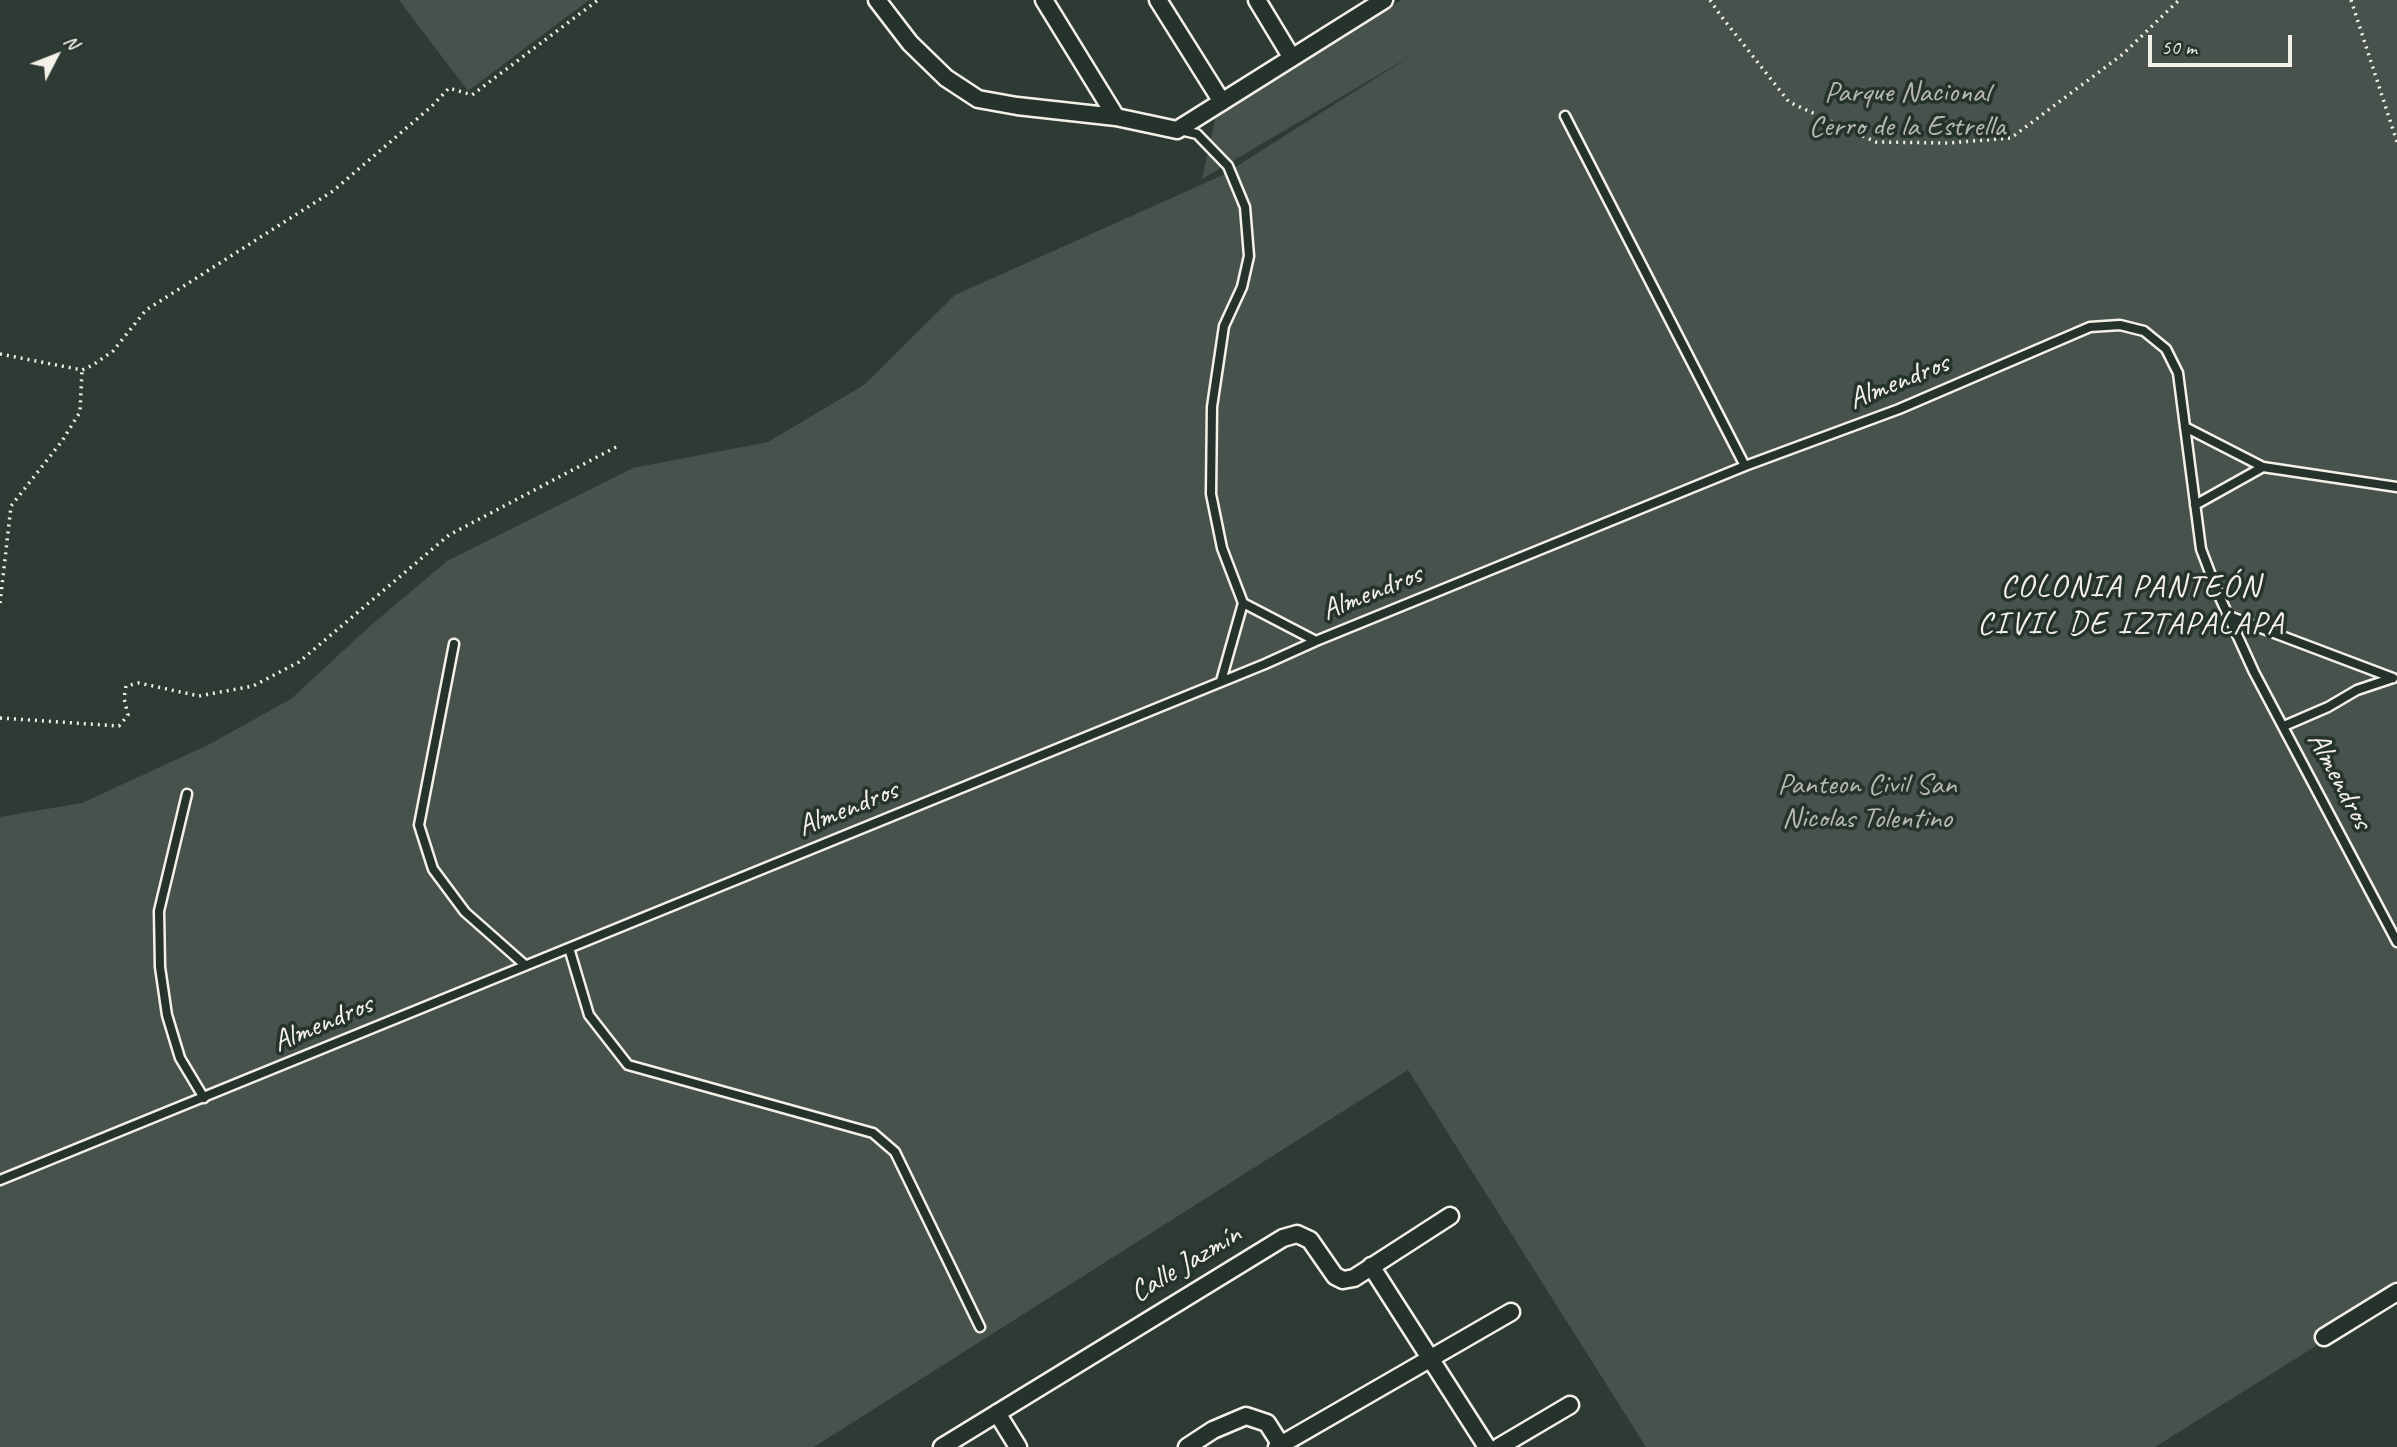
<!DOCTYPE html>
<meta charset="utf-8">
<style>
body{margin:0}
#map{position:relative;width:2397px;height:1447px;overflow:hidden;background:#2e3b34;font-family:Caveat,sans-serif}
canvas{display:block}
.north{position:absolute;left:21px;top:21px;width:70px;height:70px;-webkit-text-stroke:5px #26332d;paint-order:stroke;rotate:48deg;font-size:19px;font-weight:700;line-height:28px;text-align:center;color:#f4f1e8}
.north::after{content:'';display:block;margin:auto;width:24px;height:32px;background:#f4f1e8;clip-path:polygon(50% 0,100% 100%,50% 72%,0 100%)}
.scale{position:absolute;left:2148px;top:35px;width:144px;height:32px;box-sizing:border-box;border:4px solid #f4f1e8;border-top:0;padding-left:9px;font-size:21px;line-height:24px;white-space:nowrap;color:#f4f1e8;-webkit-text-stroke:5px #26332d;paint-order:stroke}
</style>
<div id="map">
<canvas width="2397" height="1447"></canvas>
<div class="north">N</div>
<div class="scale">50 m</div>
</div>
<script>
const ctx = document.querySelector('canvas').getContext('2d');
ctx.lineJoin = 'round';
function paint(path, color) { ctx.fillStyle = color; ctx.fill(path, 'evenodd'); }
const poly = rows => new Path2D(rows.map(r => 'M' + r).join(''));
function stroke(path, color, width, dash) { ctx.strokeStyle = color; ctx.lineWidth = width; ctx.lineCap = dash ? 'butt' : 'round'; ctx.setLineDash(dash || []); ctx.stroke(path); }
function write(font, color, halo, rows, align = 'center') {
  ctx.font = font + ' Caveat,sans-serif'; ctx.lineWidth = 7; ctx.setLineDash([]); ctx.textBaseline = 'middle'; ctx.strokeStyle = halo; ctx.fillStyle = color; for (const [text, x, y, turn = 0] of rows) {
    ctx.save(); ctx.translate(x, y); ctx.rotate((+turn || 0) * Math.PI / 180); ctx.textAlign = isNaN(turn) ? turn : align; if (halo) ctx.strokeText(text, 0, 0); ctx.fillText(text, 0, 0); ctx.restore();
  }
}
paint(poly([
 [399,0,589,0,468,91],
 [1402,0,2397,0,2397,1295,2155,1447,1646,1447,1408,1070,814,1447,0,1447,0,817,82,803,210,744,291,699,369,627,447,561,633,468,768,442,864,385,955,295,1223,175,1414,54,1202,179,1217,111]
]), '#48524c');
const service = poly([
 [1565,116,1745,466],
 [1180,130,1197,134,1228,166,1245,207,1249,256,1242,287,1224,326,1212,407,1211,494,1222,548,1243,603,1316,641],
 [2185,427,2263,467,2397,487],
 [2195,505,2263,467],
 [2229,616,2393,678],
 [454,644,419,825,433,869,465,912,525,965],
 [1221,681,1243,603],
 [2284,726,2328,707,2357,690,2393,678],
 [187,794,159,911,160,967,167,1015,180,1058,204,1098],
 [569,948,589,1015,628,1065,873,1133,895,1152,980,1327],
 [0,1180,1265,664,1316,641,1745,466,1899,409,2090,327,2120,325,2144,331,2166,349,2178,373,2201,549,2217,591,2254,672,2397,942]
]);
const minor = poly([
 [877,0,910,43,946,78,978,99,1017,106,1116,117,1177,130,1384,0],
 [1044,0,1116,117],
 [1158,0,1222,102],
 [1257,0,1292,58],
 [1371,1266,1487,1447],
 [2324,1337,2397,1292],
 [997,1413,1018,1447],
 [942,1447,1283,1238,1297,1234,1310,1240,1335,1276,1343,1280,1354,1278,1450,1216],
 [1187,1447,1213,1430,1246,1416,1267,1423,1281,1445],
 [1277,1447,1511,1312],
 [1499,1447,1570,1405]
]);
stroke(service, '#f4f1e8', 13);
stroke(minor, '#f4f1e8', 21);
stroke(poly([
 [1710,0,1721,16,1789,102,1876,142,1948,143,2011,138,2123,54,2179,0],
 [2351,0,2397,142],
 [0,354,82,370,93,365,113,351,146,310,333,191,432,106,449,88,472,95,598,0],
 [0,603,11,506,62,441,80,412,82,370],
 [0,718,119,726,128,715,124,698,126,686,139,683,199,696,253,686,299,662,449,535,618,446]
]), '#f4f1e8', 3.5, [2, 5]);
stroke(service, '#26332d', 8);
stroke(minor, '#26332d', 16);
write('30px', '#b8b9b1', '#26332d', [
 ["Parque Nacional",1907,93],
 ["Cerro de la Estrella",1907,127],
 ["Panteon Civil San",1867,785],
 ["Nicolas Tolentino",1867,819]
]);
write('30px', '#f4f1e8', '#26332d', [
 ["Almendros",1899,382,-22],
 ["Almendros",1372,593,-22],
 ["Almendros",2339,781,62],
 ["Almendros",848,809,-22],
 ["Almendros",323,1024,-23],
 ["Calle Jazmín",1186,1264,-31]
]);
ctx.letterSpacing = '2px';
write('32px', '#f4f1e8', '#26332d', [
 ["COLONIA PANTEÓN",2131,588],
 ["CIVIL DE IZTAPALAPA",2131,625]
]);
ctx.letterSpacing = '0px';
</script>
